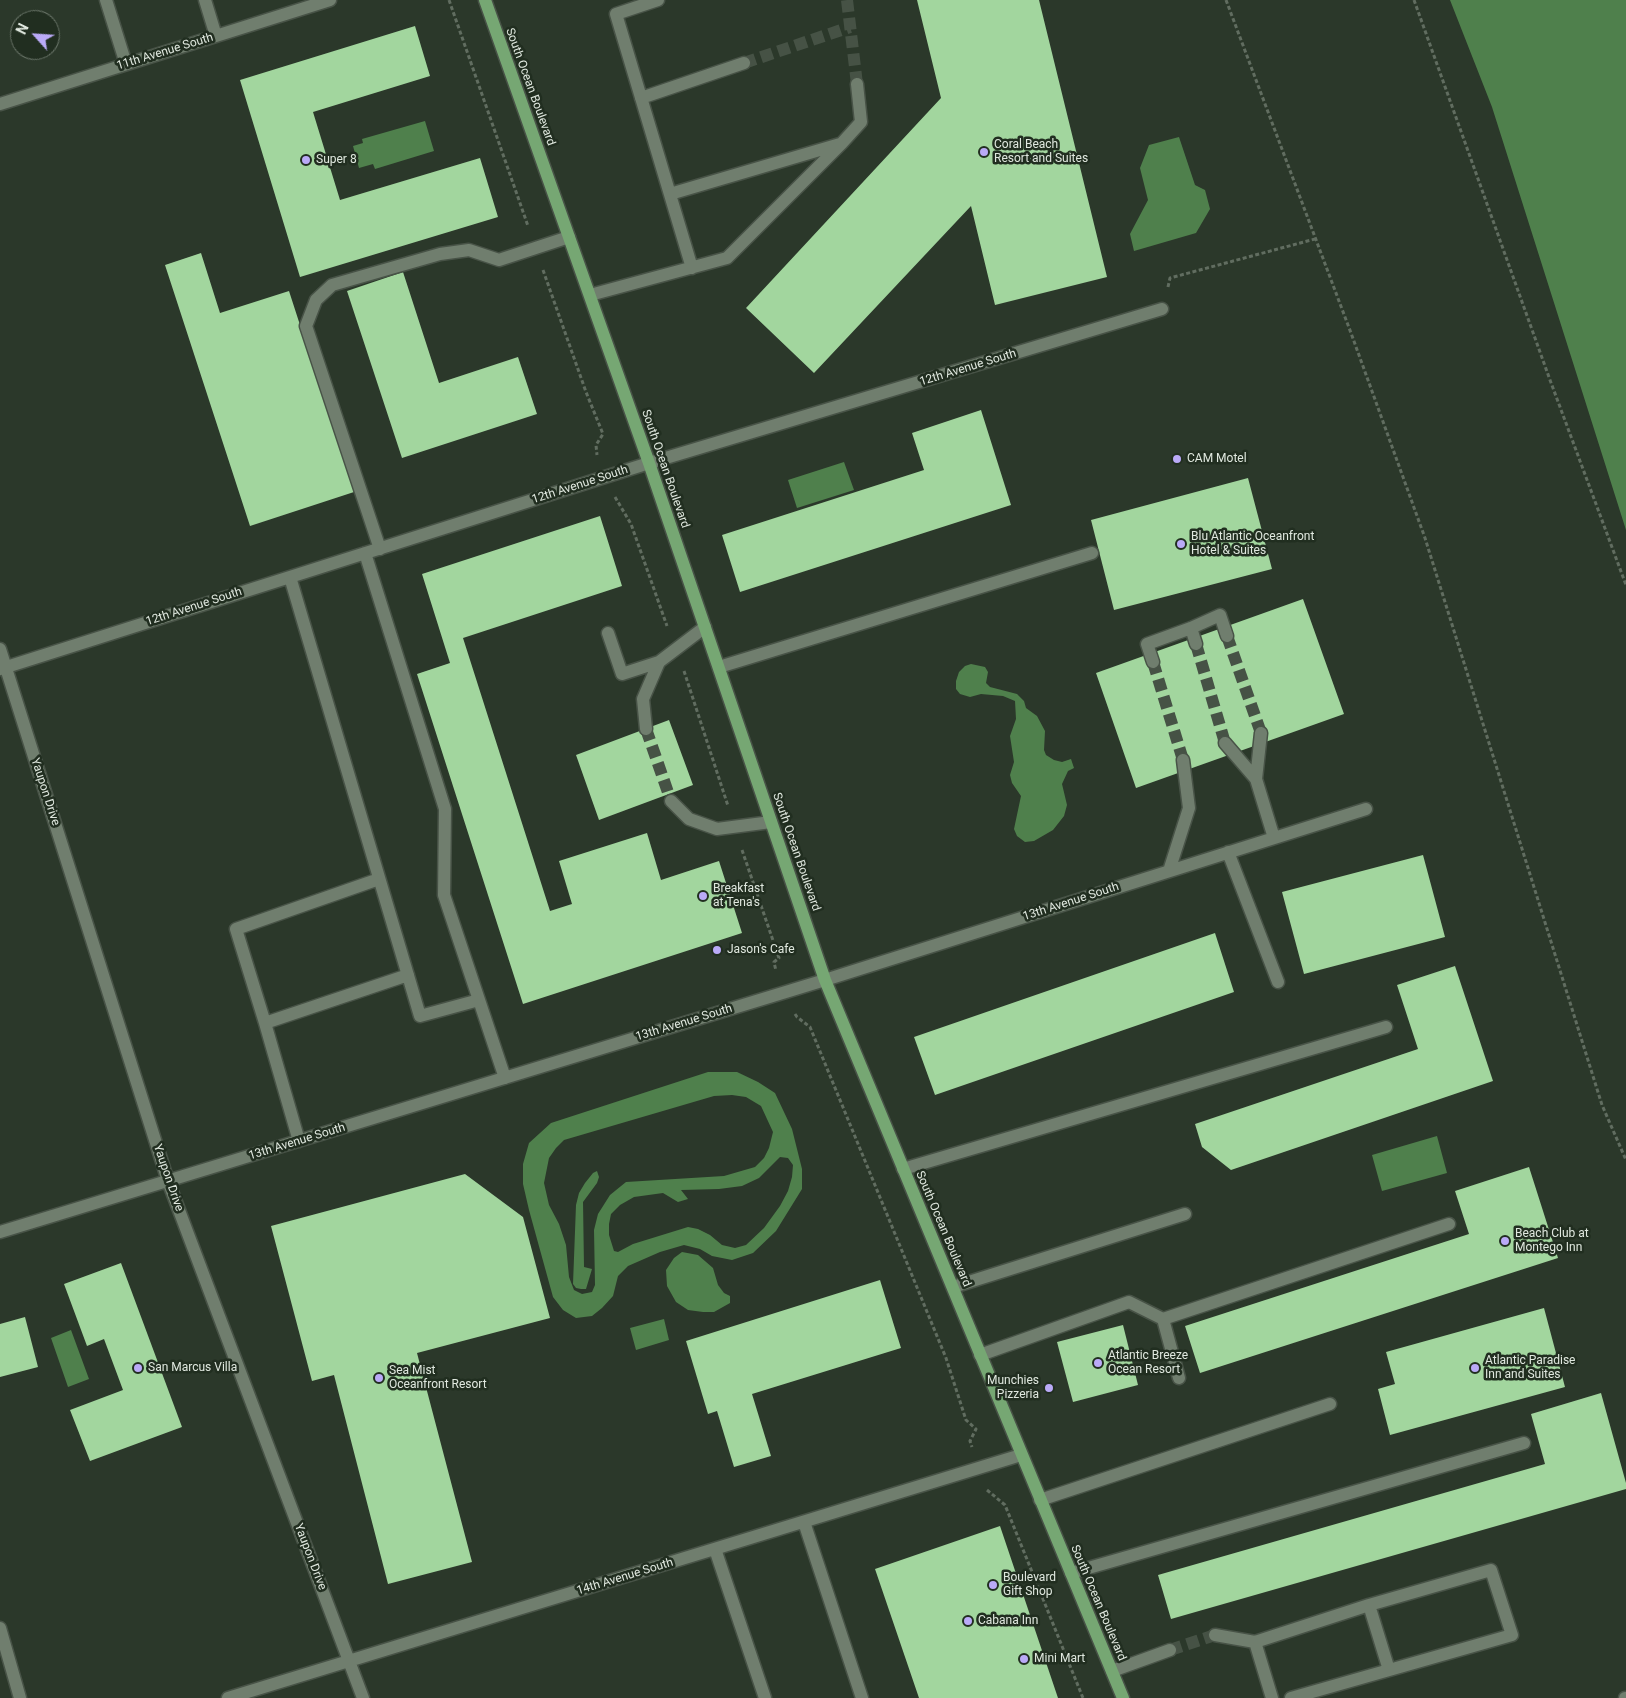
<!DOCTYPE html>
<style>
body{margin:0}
#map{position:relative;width:1626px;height:1698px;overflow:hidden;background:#2b382a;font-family:Roboto,sans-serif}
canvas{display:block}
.north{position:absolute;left:10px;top:10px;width:50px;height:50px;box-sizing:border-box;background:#212e20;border:1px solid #6d786c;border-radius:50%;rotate:296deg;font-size:14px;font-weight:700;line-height:20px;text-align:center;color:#e0e8df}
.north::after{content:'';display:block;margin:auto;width:18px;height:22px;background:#baaaf7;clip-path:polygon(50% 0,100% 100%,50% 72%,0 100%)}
</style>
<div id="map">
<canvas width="1626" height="1698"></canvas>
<div class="north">N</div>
</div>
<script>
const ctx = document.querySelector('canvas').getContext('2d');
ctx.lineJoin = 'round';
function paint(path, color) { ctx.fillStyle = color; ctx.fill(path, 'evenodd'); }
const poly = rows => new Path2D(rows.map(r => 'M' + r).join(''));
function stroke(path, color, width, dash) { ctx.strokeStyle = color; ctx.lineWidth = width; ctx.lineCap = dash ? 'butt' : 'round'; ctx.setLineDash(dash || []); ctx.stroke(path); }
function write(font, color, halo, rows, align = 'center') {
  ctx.font = font + ' Roboto,sans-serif'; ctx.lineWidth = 5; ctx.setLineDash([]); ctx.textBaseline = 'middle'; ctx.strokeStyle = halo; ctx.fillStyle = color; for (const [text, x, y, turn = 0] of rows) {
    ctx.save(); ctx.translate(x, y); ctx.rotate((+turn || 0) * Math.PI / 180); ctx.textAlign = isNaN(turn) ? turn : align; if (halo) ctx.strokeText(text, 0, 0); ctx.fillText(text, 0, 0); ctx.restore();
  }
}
paint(poly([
 [1450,0,1626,0,1626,530,1492,107],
 [425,121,434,151,375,169,373,164,359,168,353,146,363,143,362,139],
 [1179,137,1195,185,1205,190,1210,209,1196,233,1134,251,1130,234,1148,200,1140,168,1149,145],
 [844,462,854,490,797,508,788,480],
 [971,664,985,667,988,672,986,683,990,687,1017,694,1024,701,1026,708,1037,716,1045,731,1044,750,1046,755,1054,760,1062,762,1071,759,1074,768,1068,771,1062,784,1067,805,1064,816,1053,830,1034,841,1025,842,1017,836,1014,829,1021,796,1012,783,1010,775,1014,762,1010,736,1016,719,1015,701,1003,696,981,694,970,697,960,694,956,689,956,681,959,672,965,666],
 [708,1072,737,1072,758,1082,775,1093,792,1129,802,1169,802,1189,776,1231,753,1253,732,1260,712,1256,700,1249,684,1245,660,1252,628,1266,618,1276,613,1296,602,1308,592,1316,576,1318,563,1310,553,1297,529,1210,523,1184,523,1164,529,1143,551,1123],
 [732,1095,746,1097,761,1106,773,1132,769,1148,764,1158,755,1167,724,1176,626,1182,610,1195,598,1214,594,1230,595,1285,592,1292,582,1294,574,1290,569,1277,566,1245,559,1224,549,1205,544,1183,549,1158,556,1148,564,1140,714,1096],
 [780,1157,788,1158,793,1165,792,1177,788,1191,780,1206,764,1228,746,1245,735,1248,722,1245,710,1235,698,1229,688,1227,633,1244,618,1252,614,1251,609,1235,609,1224,611,1214,620,1205,634,1197,663,1193,678,1202,688,1199,681,1190,719,1189,742,1186,759,1178],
 [1437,1136,1447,1173,1382,1191,1372,1155],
 [597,1171,599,1177,597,1183,583,1202,584,1267,592,1269,586,1289,581,1289,576,1288,573,1284,576,1205,579,1193,585,1183,593,1173],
 [682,1252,698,1255,713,1268,718,1285,724,1293,730,1296,730,1303,714,1312,703,1312,688,1310,676,1302,667,1286,666,1270,674,1258],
 [664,1319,669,1340,636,1350,630,1328],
 [71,1330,89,1379,68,1387,51,1338]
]), '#4f804c');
paint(poly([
 [917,0,1039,0,1107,277,995,305,971,206,814,373,746,308,941,98],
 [415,26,430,76,313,112,340,200,480,158,498,217,300,277,240,80],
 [201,253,220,313,289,291,354,492,250,526,165,265],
 [403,272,439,383,518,357,537,414,402,458,347,291],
 [981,410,1011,505,740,592,722,535,924,470,912,433],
 [1248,478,1272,569,1114,610,1091,520],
 [600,516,622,586,463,638,550,911,572,904,559,861,647,833,661,880,719,861,742,933,523,1004,417,674,450,663,422,574],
 [1303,599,1344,714,1136,788,1096,673],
 [669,720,693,785,599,820,576,755],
 [1423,855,1445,937,1304,974,1282,892],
 [1215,933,1234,992,935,1095,914,1037],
 [1455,966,1493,1081,1231,1170,1202,1147,1195,1124,1418,1049,1397,985],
 [1529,1167,1558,1258,1200,1373,1185,1326,1469,1234,1455,1191],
 [465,1174,523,1217,550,1318,417,1353,472,1562,388,1584,334,1375,312,1381,271,1226],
 [121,1263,182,1427,90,1461,70,1410,123,1390,104,1339,87,1346,64,1284],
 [880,1280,901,1348,752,1394,771,1456,734,1467,717,1411,708,1414,686,1341],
 [1544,1308,1565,1387,1390,1435,1378,1389,1395,1384,1386,1352],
 [25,1317,38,1367,0,1377,0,1324],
 [1123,1325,1138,1385,1073,1402,1057,1342],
 [1601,1393,1626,1483,1626,1489,1171,1619,1158,1575,1545,1464,1531,1414],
 [1000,1526,1058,1698,919,1698,875,1569]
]), '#a2d69e');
stroke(poly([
 [847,0,857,84],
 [744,63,850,27],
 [1227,636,1261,733],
 [1196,644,1225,743],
 [1153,662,1183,760],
 [646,729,671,801],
 [1170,1650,1215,1635]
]), '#465245', 12, [12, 6]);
const minor = poly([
 [106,0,126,64],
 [205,0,216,36],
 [658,0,616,14,692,268],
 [641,98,744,63],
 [0,104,330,0],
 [670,194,840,144],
 [590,295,727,258,842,143,861,122,857,84],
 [380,549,306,326,316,300,332,285,440,254,469,250,499,260,569,237],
 [365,553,445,809,444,895,505,1078],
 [290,577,420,1016,479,1000],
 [1191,628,1196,644],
 [608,633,622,674,659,662],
 [0,649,168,1181,363,1698],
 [1153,662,1147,644,1191,628,1220,615,1227,636],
 [719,667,1092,553],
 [0,669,649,463,1162,309],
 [646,729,643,699,659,662,705,627],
 [1261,733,1256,779,1274,838],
 [1225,743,1256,779],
 [671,801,689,819,717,829,771,822],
 [1228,852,1278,982],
 [1169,871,1189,808,1183,760],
 [379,879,236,929,265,1023,408,975],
 [265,1023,299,1141],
 [903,1169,1386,1027],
 [0,1232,825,980,1366,809],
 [953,1287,1185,1214],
 [1163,1319,1179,1378],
 [980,1355,1129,1302,1163,1319,1449,1224],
 [1040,1500,1330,1404],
 [804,1522,862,1698],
 [715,1549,765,1698],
 [1071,1573,1524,1443],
 [1369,1605,1389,1670],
 [0,1628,20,1698],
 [1215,1635,1255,1642,1369,1605,1491,1570,1512,1635,1291,1698],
 [1255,1642,1272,1698],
 [1112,1671,1170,1650],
 [228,1698,1021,1455],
 [1625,1698,1626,1698]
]);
const major = poly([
 [485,0,649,463,825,980,1123,1698]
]);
stroke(minor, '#485347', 15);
stroke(major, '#485347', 15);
stroke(poly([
 [449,0,528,226],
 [1226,0,1351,333,1425,538,1602,1105,1626,1160],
 [1414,0,1550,380,1626,585],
 [543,270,586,392,603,434,596,445,597,455],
 [1168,287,1170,278,1315,239],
 [615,497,631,524,667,626],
 [684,671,728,806],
 [742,850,779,958,774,962,776,971],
 [795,1014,797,1017,810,1027,946,1358,966,1420,976,1429,970,1441,972,1447],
 [987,1490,1005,1505,1083,1698]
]), '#616d60', 3, [4, 2.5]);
stroke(minor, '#707e6e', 12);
stroke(major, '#76a773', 12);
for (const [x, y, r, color] of [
 [984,152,5,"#baaaf7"],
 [306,160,5,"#baaaf7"],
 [1177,459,5,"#baaaf7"],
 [1181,544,5,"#baaaf7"],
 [703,896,5,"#baaaf7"],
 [717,950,5,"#baaaf7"],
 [1505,1241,5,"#baaaf7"],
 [1098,1363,5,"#baaaf7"],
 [138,1368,5,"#baaaf7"],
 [1475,1368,5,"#baaaf7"],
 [379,1378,5,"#baaaf7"],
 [1049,1388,5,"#baaaf7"],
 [993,1585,5,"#baaaf7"],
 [968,1621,5,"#baaaf7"],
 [1024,1659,5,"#baaaf7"]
]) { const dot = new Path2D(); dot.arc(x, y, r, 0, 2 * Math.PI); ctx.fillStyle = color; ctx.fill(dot); stroke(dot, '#212e20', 2); }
write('12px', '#e0e8df', '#212e20', [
 ["11th Avenue South",165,52,-17],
 ["South Ocean Boulevard",530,87,70],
 ["12th Avenue South",968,368,-17],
 ["South Ocean Boulevard",665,469,71],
 ["12th Avenue South",580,485,-18],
 ["12th Avenue South",194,607,-18],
 ["Yaupon Drive",45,792,72],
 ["South Ocean Boulevard",796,852,71],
 ["13th Avenue South",1071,902,-18],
 ["13th Avenue South",684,1023,-17],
 ["13th Avenue South",297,1142,-17],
 ["Yaupon Drive",168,1178,71],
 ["South Ocean Boulevard",943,1229,67],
 ["Yaupon Drive",310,1557,69],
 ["14th Avenue South",625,1577,-17],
 ["South Ocean Boulevard",1098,1603,67]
]);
write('12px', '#e0e8df', '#212e20', [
 ["Coral Beach",994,145],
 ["Resort and Suites",994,159],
 ["Super 8",316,160],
 ["CAM Motel",1187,459],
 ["Blu Atlantic Oceanfront",1191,537],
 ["Hotel & Suites",1191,551],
 ["Breakfast",713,889],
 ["at Tena's",713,903],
 ["Jason's Cafe",727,950],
 ["Beach Club at",1515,1234],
 ["Montego Inn",1515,1248],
 ["Atlantic Breeze",1108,1356],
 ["Ocean Resort",1108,1370],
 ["Atlantic Paradise",1485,1361],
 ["Inn and Suites",1485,1375],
 ["San Marcus Villa",148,1368],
 ["Sea Mist",389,1371],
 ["Oceanfront Resort",389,1385],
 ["Munchies",1039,1381,"right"],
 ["Pizzeria",1039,1395,"right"],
 ["Boulevard",1003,1578],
 ["Gift Shop",1003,1592],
 ["Cabana Inn",978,1621],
 ["Mini Mart",1034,1659]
], 'left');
</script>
